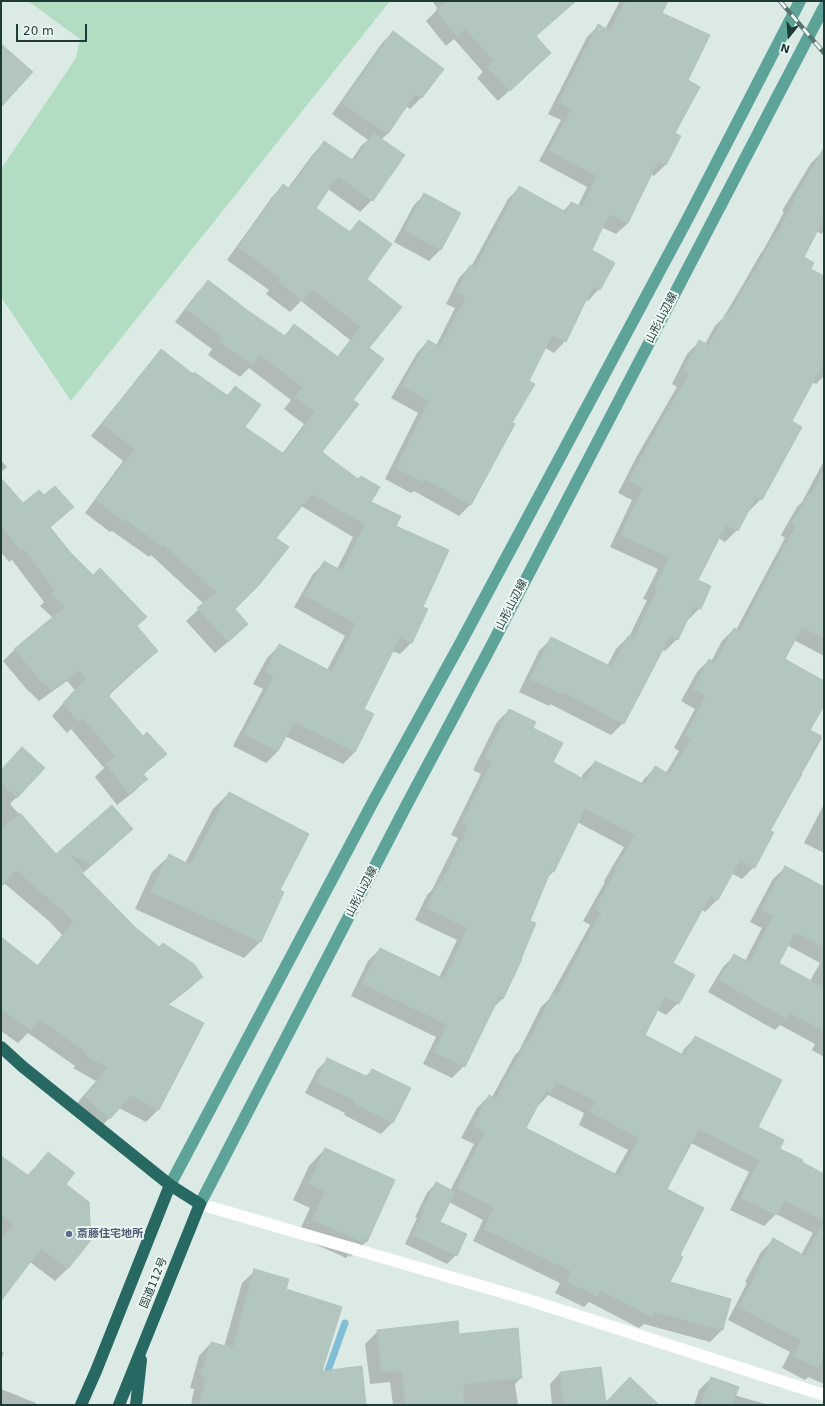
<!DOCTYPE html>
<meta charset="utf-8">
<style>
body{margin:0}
#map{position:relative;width:825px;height:1406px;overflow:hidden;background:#dceae5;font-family:"DejaVu Sans",sans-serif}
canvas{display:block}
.frame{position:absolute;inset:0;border:2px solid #1d3a35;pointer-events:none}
.north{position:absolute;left:769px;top:16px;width:40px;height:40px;-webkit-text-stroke:3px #edf7f3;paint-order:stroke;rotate:197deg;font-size:11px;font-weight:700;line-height:16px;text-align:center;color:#1d3a35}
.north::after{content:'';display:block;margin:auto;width:14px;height:18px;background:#1d3a35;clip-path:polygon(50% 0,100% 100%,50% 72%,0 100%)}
.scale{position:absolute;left:16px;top:24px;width:71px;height:18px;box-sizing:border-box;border:2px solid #1d3a35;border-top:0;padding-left:5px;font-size:12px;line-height:14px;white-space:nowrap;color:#1d3a35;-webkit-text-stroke:3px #edf7f3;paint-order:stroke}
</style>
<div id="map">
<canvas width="825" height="1406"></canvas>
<div class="frame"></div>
<div class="north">N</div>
<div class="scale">20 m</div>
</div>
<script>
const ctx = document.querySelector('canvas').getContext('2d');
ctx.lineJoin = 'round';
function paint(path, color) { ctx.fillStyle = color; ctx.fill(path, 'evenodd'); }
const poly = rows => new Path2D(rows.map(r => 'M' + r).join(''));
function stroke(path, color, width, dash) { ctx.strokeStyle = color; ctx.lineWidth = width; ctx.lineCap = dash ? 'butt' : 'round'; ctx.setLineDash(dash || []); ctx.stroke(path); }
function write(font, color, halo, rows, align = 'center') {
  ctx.font = font + ' "DejaVu Sans","Noto Sans JP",sans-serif'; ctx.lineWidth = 4; ctx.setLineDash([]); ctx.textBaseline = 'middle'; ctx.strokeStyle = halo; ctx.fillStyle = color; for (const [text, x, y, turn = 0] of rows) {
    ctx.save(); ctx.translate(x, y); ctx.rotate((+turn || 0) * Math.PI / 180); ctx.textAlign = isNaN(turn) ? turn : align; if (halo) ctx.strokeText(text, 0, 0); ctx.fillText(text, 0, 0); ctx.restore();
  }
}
paint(poly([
 [28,1,390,1,71,401,1,297,1,169,76,58,80,39]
]), '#b3ddc3');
paint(poly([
 [432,1,575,1,535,37,539,63,498,101,477,78,483,72,454,39,446,46,426,21,438,9],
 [620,1,666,1,661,13,687,81,666,164,654,176,651,174,628,223,616,234,601,227,591,251,599,289,588,301,585,299,565,341,554,353,545,348,528,381,511,423,470,505,459,516,414,491,411,493,385,479,418,413,391,398,417,353,428,341,436,346,455,308,446,304,459,278,470,266,471,267,508,199,519,188,563,211,571,203,578,206,587,187,539,161,561,120,548,114,587,37,598,26,605,29],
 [393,32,443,69,421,98,410,109,406,106,387,134,381,140,372,200,360,212,328,189,315,208,349,232,359,222,365,279,368,348,352,400,320,452,395,527,422,607,412,642,400,654,392,651,363,710,373,715,355,752,343,764,285,736,278,751,266,763,233,746,263,689,253,684,267,658,279,646,327,670,345,636,294,607,313,574,325,562,337,569,353,537,301,506,275,538,234,609,235,636,215,653,186,621,204,604,151,555,149,557,112,531,110,532,85,513,123,461,91,436,150,363,161,351,193,375,226,396,235,387,243,427,282,454,304,424,284,409,291,400,249,368,240,377,208,355,212,349,175,322,196,294,208,282,246,310,284,336,294,325,337,357,350,340,301,301,290,312,266,294,269,290,227,260,272,197,283,185,288,188,313,154,325,142,351,161,361,146,368,140,332,114,382,43],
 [823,151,824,152,824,231,821,234,816,231,802,257,809,269,824,277,824,376,816,384,812,382,791,422,801,427,761,499,749,511,747,511,737,530,725,542,718,538,697,580,700,608,688,620,686,620,677,639,665,651,662,650,623,723,611,735,550,704,549,706,519,692,539,651,551,639,607,666,616,649,628,637,629,637,647,600,643,599,658,569,610,547,632,500,618,493,637,456,677,387,672,384,687,354,699,342,705,344,715,326,723,318,742,286,761,253,764,249,784,212,782,211,811,163],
 [425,194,460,213,440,250,429,261,394,242,414,205],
 [1,460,7,467,1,472],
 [824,461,824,656,794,640,783,659,824,682,824,704,809,731,822,738,769,831,754,867,742,879,731,873,717,900,705,912,701,909,672,963,678,1003,666,1015,657,1010,644,1036,681,1055,684,1049,696,1037,757,1128,778,1149,824,1175,824,1384,808,1377,805,1380,782,1368,790,1352,728,1320,747,1283,745,1282,761,1252,773,1240,801,1255,813,1233,776,1214,764,1226,730,1210,749,1172,691,1143,666,1190,678,1256,669,1283,722,1330,710,1342,644,1324,639,1328,589,1302,584,1307,555,1293,560,1283,473,1241,483,1220,449,1202,438,1222,456,1255,447,1264,405,1244,417,1218,415,1217,427,1193,436,1183,450,1191,474,1144,461,1138,477,1108,489,1096,492,1097,515,1055,519,1051,541,1007,549,999,590,925,583,921,605,882,604,881,624,847,577,822,554,871,546,879,529,921,503,998,492,1009,464,1066,452,1078,423,1064,436,1037,351,996,368,961,380,949,439,978,457,940,415,920,427,895,432,890,458,838,451,835,481,774,473,770,497,722,509,710,531,728,552,763,581,778,583,774,595,762,641,785,644,779,656,767,666,773,679,751,674,748,695,709,681,701,697,672,709,660,711,662,722,641,734,629,736,630,785,538,781,535,797,507,802,502],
 [548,1095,584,1113,579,1125,628,1150,614,1175,525,1129,537,1104,539,1105],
 [1,480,23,504,44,497,72,507,49,528,69,553,157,651,108,696,143,737,165,754,143,775,146,779,135,791,117,805,95,777,104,768,71,729,67,733,52,716,75,690,67,681,39,701,30,692,29,692,3,661,15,649,53,618,40,606,44,602,12,560,9,562,1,552],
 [44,768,10,804,56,855,119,841,82,874,134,928,159,948,202,977,189,989,168,1005,159,1109,146,1122,119,1108,97,1131,72,1109,96,1081,73,1068,75,1066,28,1033,18,1043,1,1031,1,938,36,967,62,935,50,922,4,883,1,886,1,771],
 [229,793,278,891,260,942,244,958,135,909,152,872,169,856,185,863,213,809],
 [824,804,824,853,804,843],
 [785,868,824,888,824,1057,812,1050,815,1044,780,1025,775,1030,708,992,723,967,735,955,745,961,762,928,750,922,773,879],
 [787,945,820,963,810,981,778,964],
 [328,1059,365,1077,372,1070,392,1123,381,1134,344,1115,345,1113,305,1093,317,1070],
 [325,1149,394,1180,366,1242,350,1257,350,1254,346,1258,297,1236,310,1208,293,1200,309,1166],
 [48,1153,65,1185,68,1268,55,1281,30,1262,1,1299,1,1157,27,1176],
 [255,1271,285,1290,307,1405,191,1405,194,1389,190,1388,199,1356,211,1343,224,1347,242,1283],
 [517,1329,521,1378,515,1384,518,1405,393,1405,390,1382,370,1384,365,1344,378,1331,458,1335],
 [1,1351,4,1353,1,1358],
 [561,1372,605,1404,646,1405,552,1405,550,1384],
 [711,1378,734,1395,769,1405,694,1405,699,1390],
 [1,1389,36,1403,35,1405,1,1405]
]), '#0003');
stroke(poly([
 [325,1379,345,1323]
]), '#7fbed4', 7);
const building = poly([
 [446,1,576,1,536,36,551,53,510,91,487,67,494,61,465,29,457,36,436,10,446,1],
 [625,1,668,1,662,13,710,35,688,80,700,87,675,133,681,136,666,165,658,161,628,223,609,214,592,250,615,263,600,290,593,286,566,342,552,335,529,381,535,384,512,423,515,424,471,505,425,479,423,482,396,468,429,401,402,386,428,340,440,347,466,297,456,292,470,265,475,268,519,186,566,212,571,202,582,207,597,176,549,150,572,109,559,102,598,24,610,31,625,1],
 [393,31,444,69,422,98,415,94,388,134,342,103,393,31],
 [1,44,33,72,1,107,1,44],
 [373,133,405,155,373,201,338,176,316,208,350,232,359,220,392,244,367,279,402,307,369,348,384,359,353,400,359,404,322,452,358,479,361,476,380,487,371,502,401,516,396,526,449,550,423,607,428,609,412,643,400,637,364,709,374,714,355,752,294,722,278,751,244,734,274,676,265,672,279,644,332,672,356,624,305,595,324,561,342,571,365,524,312,494,276,538,289,547,259,585,235,609,248,624,228,642,197,608,216,592,163,544,162,546,124,519,123,521,96,500,135,449,102,424,161,349,193,374,194,372,228,396,235,386,261,405,245,427,284,454,315,412,295,397,303,387,260,355,253,365,219,342,223,337,186,309,208,280,247,310,285,336,294,324,338,357,361,327,312,289,303,301,278,281,280,278,238,247,283,184,290,189,324,141,354,161,373,133],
 [824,148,824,218,804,257,814,263,811,269,824,276,824,362,792,421,802,427,762,500,756,497,738,531,726,525,698,580,711,586,701,609,694,606,678,640,670,636,624,724,563,692,562,694,530,679,551,637,612,667,628,636,634,639,658,588,655,587,669,557,621,535,643,488,629,481,649,443,689,374,683,371,699,340,709,345,726,313,729,314,751,276,752,276,772,240,774,240,795,199,794,199,824,148],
 [424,193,461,213,441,250,404,230,424,193],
 [824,470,824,638,802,627,785,659,824,681,824,706,810,730,821,736,801,773,802,774,770,831,774,832,755,868,740,860,718,900,710,896,673,963,695,975,679,1004,665,996,645,1035,685,1056,695,1036,782,1080,758,1127,784,1140,780,1149,803,1160,802,1162,824,1174,824,1221,784,1200,777,1215,741,1198,760,1160,699,1129,667,1189,704,1208,680,1255,683,1257,670,1282,731,1299,723,1330,655,1312,652,1317,600,1290,597,1296,566,1281,571,1271,484,1229,494,1207,457,1188,485,1132,473,1126,489,1095,496,1099,526,1042,528,1043,553,994,556,996,601,913,595,909,616,870,615,869,635,835,585,808,554,872,551,870,530,921,536,923,521,959,522,959,503,999,499,997,465,1067,434,1052,447,1025,362,983,380,948,444,979,468,928,426,908,439,882,441,883,469,826,462,823,492,762,485,758,509,709,536,722,533,728,563,743,553,762,585,780,595,761,645,785,655,766,669,774,691,739,685,736,706,696,693,689,709,659,715,663,734,628,740,631,796,525,792,523,809,494,811,495,824,470],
 [557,1082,596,1101,590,1112,639,1138,619,1176,526,1128,546,1090,551,1093,557,1082],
 [1,478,23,503,39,490,44,495,55,486,74,507,50,527,70,552,93,575,100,568,147,617,137,626,158,651,110,692,111,694,109,696,143,736,147,732,167,754,143,774,148,779,129,794,106,764,116,757,83,718,79,722,63,703,86,678,79,670,51,690,43,681,42,682,14,649,65,607,51,594,55,590,24,549,22,551,1,527,1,478],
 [22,747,45,768,17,798,1,783,1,770,22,747],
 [229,792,309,834,280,890,284,892,261,942,151,892,169,854,190,865,229,792],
 [112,805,133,829,92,865,68,853,84,871,82,873,135,927,159,947,163,943,194,964,203,977,167,1004,204,1023,159,1110,131,1095,110,1119,84,1096,108,1068,85,1055,87,1053,40,1019,31,1031,1,1009,1,937,38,966,74,922,62,910,16,870,1,887,1,830,20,813,56,854,112,805],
 [785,866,824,887,824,947,795,932,779,963,824,988,824,1031,790,1013,787,1019,719,980,734,954,750,963,773,916,761,910,785,866],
 [327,1058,368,1077,372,1069,411,1088,393,1123,354,1104,356,1101,316,1082,327,1058],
 [325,1148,395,1180,367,1242,366,1234,363,1242,312,1220,325,1191,309,1184,325,1148],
 [48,1152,75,1173,66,1184,89,1202,91,1240,68,1269,41,1248,1,1301,1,1240,14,1224,1,1214,1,1156,29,1176,48,1152],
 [436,1182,455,1192,440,1222,467,1234,457,1256,413,1235,425,1208,423,1208,436,1182],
 [824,1222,824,1357,818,1368,793,1356,801,1340,739,1307,758,1271,757,1270,773,1238,805,1256,824,1222],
 [254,1269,289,1279,286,1289,342,1307,322,1371,362,1366,366,1405,200,1405,206,1377,201,1375,211,1342,233,1348,254,1269],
 [458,1321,459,1334,518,1328,522,1378,463,1384,465,1405,406,1405,402,1370,382,1372,377,1330,458,1321],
 [601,1367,606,1402,630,1377,659,1405,564,1405,560,1372,601,1367],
 [711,1377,739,1387,732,1405,701,1405,711,1377]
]);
paint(building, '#b2c5bf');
stroke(building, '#aec4bd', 1);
stroke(poly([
 [200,1204,529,1300,824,1395]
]), '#fff', 12);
stroke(poly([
 [170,1185,374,800,460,644,687,220,800,1],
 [200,1204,405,808,487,654,824,7]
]), '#5da399', 12);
stroke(poly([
 [1,1047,23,1067,170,1185,200,1204,119,1405],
 [81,1405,96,1371,170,1185],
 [136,1405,141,1360]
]), '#276862', 12);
const rail = poly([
 [780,1,824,53]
]);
stroke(rail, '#577671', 4.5);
stroke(rail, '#edf7f3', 3, [9]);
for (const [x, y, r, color] of [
 [69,1234,4,"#5c6f8a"]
]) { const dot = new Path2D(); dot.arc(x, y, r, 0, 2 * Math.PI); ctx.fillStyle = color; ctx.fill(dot); stroke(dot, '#edf7f3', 1.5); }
write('11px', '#1d3a35', '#edf7f3', [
 ["山形山辺線",662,318,-63],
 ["山形山辺線",512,605,-63],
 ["山形山辺線",362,892,-63],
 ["国道112号",154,1283,-68]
]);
write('bold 11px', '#4e5e75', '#edf7f3', [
 ["斎藤住宅地所",77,1234]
], 'left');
</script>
